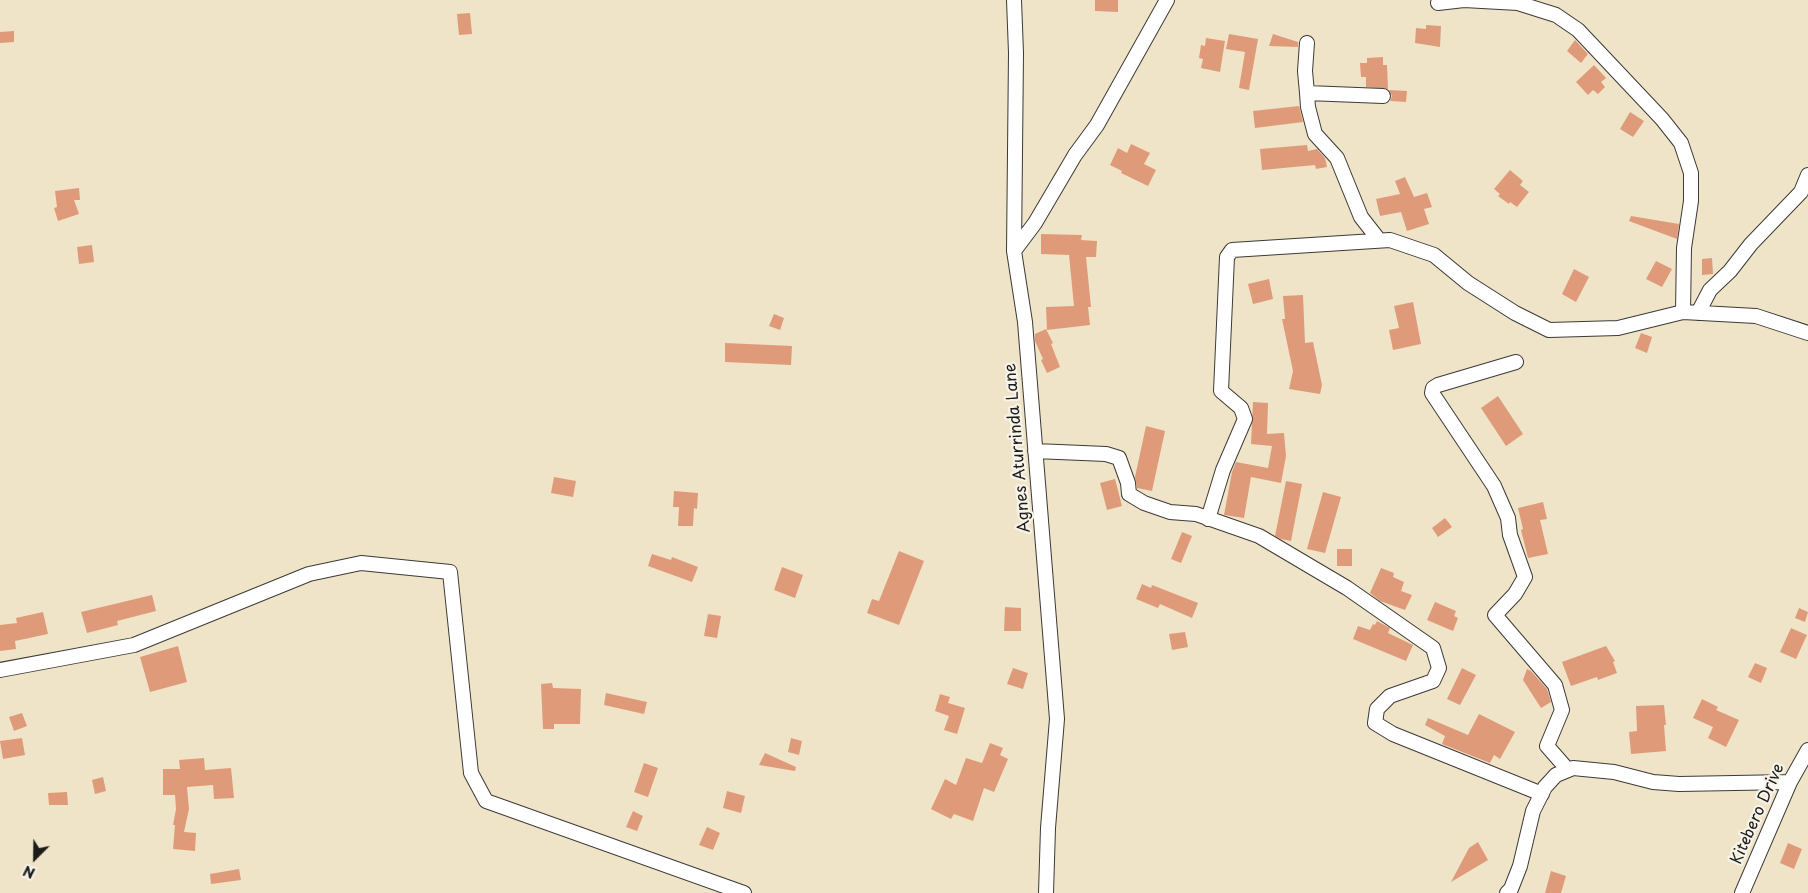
<!DOCTYPE html>
<style>
body{margin:0}
#map{position:relative;width:1808px;height:893px;overflow:hidden;background:#efe4c8;font-family:"Playpen Sans",sans-serif}
canvas{display:block}
.north{position:absolute;left:10px;top:833px;width:50px;height:50px;-webkit-text-stroke:4px #f7f3e8;paint-order:stroke;rotate:203deg;font-size:14px;font-weight:700;line-height:20px;text-align:center;color:#1c1c1c}
.north::after{content:'';display:block;margin:auto;width:18px;height:22px;background:#1c1c1c;clip-path:polygon(50% 0,100% 100%,50% 72%,0 100%)}
</style>
<div id="map">
<canvas width="1808" height="893"></canvas>
<div class="north">N</div>
</div>
<script>
const ctx = document.querySelector('canvas').getContext('2d');
ctx.lineJoin = 'round';
function paint(path, color) { ctx.fillStyle = color; ctx.fill(path, 'evenodd'); }
const poly = rows => new Path2D(rows.map(r => 'M' + r).join(''));
function stroke(path, color, width, dash) { ctx.strokeStyle = color; ctx.lineWidth = width; ctx.lineCap = dash ? 'butt' : 'round'; ctx.setLineDash(dash || []); ctx.stroke(path); }
function write(font, color, halo, rows, align = 'center') {
  ctx.font = font + ' "Playpen Sans",sans-serif'; ctx.lineWidth = 4.5; ctx.setLineDash([]); ctx.textBaseline = 'middle'; ctx.strokeStyle = halo; ctx.fillStyle = color; for (const [text, x, y, turn = 0] of rows) {
    ctx.save(); ctx.translate(x, y); ctx.rotate((+turn || 0) * Math.PI / 180); ctx.textAlign = isNaN(turn) ? turn : align; if (halo) ctx.strokeText(text, 0, 0); ctx.fillText(text, 0, 0); ctx.restore();
  }
}
paint(poly([
 [1095,0,1118,0,1118,12,1095,11],
 [470,13,472,34,459,35,457,14],
 [1426,25,1441,26,1440,47,1415,43,1416,28,1426,29],
 [14,31,14,42,0,43,0,32],
 [1229,34,1258,39,1249,90,1239,88,1245,52,1226,49],
 [1273,34,1298,42,1298,47,1269,46],
 [1206,38,1225,41,1220,72,1201,68,1203,59,1199,58,1201,45,1205,46],
 [1575,40,1588,54,1581,63,1567,51],
 [1383,57,1383,65,1387,65,1388,89,1366,87,1366,77,1361,77,1360,63,1367,63,1367,58],
 [1594,65,1606,78,1601,82,1605,87,1598,94,1593,90,1588,95,1576,82],
 [1389,90,1407,91,1406,102,1390,101,1392,96],
 [1299,106,1303,122,1255,128,1253,111],
 [1630,112,1644,121,1633,137,1620,129],
 [1131,144,1150,153,1144,164,1156,170,1148,186,1121,173,1122,171,1110,165,1118,148,1127,153],
 [1307,145,1308,151,1317,149,1325,158,1327,167,1316,169,1315,165,1262,170,1260,149],
 [1510,170,1523,181,1520,185,1529,192,1517,207,1510,202,1509,204,1498,196,1500,194,1494,189],
 [1405,177,1414,197,1427,193,1432,207,1424,209,1429,224,1407,231,1401,212,1380,216,1376,199,1400,194,1395,181],
 [79,188,80,200,74,200,79,214,58,221,54,208,57,207,55,191],
 [1631,216,1679,224,1677,239,1629,221],
 [1041,234,1082,235,1081,240,1097,241,1096,257,1086,257,1091,307,1088,307,1090,325,1047,330,1046,307,1074,306,1069,255,1041,254],
 [92,245,94,262,79,264,77,247],
 [1712,258,1713,274,1702,275,1702,259],
 [1656,261,1672,269,1662,287,1646,279],
 [1574,269,1589,277,1576,302,1562,294],
 [1269,279,1273,299,1253,304,1248,284],
 [1303,295,1305,343,1313,342,1322,385,1320,394,1289,389,1293,371,1282,319,1285,319,1283,296],
 [1413,302,1421,344,1393,350,1389,330,1399,328,1394,306],
 [774,314,784,318,780,330,769,326],
 [1046,329,1053,343,1051,344,1060,367,1047,373,1041,360,1043,359,1035,341,1035,334],
 [1641,333,1652,337,1647,353,1635,348],
 [725,343,792,346,791,365,725,362],
 [1498,396,1523,434,1506,446,1481,408],
 [1253,402,1268,403,1267,434,1284,433,1286,456,1281,483,1251,477,1244,518,1224,515,1232,472,1236,462,1268,468,1272,446,1251,444],
 [1146,426,1165,431,1152,491,1137,488,1135,477],
 [554,477,576,481,573,497,551,493],
 [1115,479,1122,506,1107,510,1100,483],
 [1286,481,1302,484,1291,541,1281,539,1275,536],
 [674,491,698,493,697,509,694,508,693,526,678,526,679,507,673,507],
 [1323,492,1341,497,1325,553,1307,549],
 [1543,502,1547,519,1540,520,1548,554,1528,558,1521,530,1523,529,1518,508],
 [1445,518,1452,527,1438,537,1432,528],
 [1182,532,1192,536,1181,563,1171,559],
 [1337,549,1352,549,1352,566,1337,566],
 [899,551,924,561,899,625,867,613,872,599,879,601],
 [652,554,671,560,672,557,698,567,692,582,648,566],
 [782,567,803,575,795,598,774,590],
 [1381,568,1394,573,1393,577,1404,582,1401,591,1412,595,1405,610,1380,601,1370,593],
 [1142,584,1151,588,1152,585,1198,603,1192,618,1160,604,1158,608,1136,599],
 [152,595,156,611,117,621,118,625,87,633,81,612],
 [1435,602,1456,611,1454,616,1458,618,1453,631,1427,620],
 [1005,607,1021,608,1021,631,1004,631],
 [1799,608,1808,612,1805,622,1795,618],
 [43,612,48,634,15,641,16,649,0,651,0,625,17,623,16,618],
 [708,614,721,616,717,638,704,636],
 [1377,621,1390,628,1388,633,1413,645,1406,661,1353,639,1358,626,1370,630,1373,624,1375,625],
 [1791,628,1807,635,1796,659,1780,652],
 [1185,632,1188,647,1172,650,1169,634],
 [178,646,187,682,150,692,140,657],
 [1606,646,1615,661,1613,662,1617,673,1598,680,1597,677,1571,686,1562,662],
 [1755,663,1767,668,1761,683,1748,677],
 [1013,668,1028,673,1023,689,1007,684],
 [1462,668,1476,675,1460,705,1447,699],
 [1527,669,1531,671,1547,689,1551,702,1541,708,1523,680],
 [552,683,553,688,581,689,580,724,554,724,554,729,543,729,541,684],
 [606,693,647,702,644,714,604,705],
 [940,694,950,697,948,703,965,708,957,734,944,730,949,716,935,711],
 [1702,699,1718,707,1716,710,1739,720,1726,747,1708,738,1713,727,1693,718],
 [1664,705,1666,725,1664,725,1666,751,1631,754,1629,732,1637,731,1636,706],
 [22,713,27,726,14,731,9,717],
 [1479,714,1515,732,1500,759,1494,755,1490,763,1442,744,1445,736,1425,725,1428,718,1468,735],
 [22,738,25,755,3,759,0,741],
 [791,738,802,741,799,755,788,752],
 [990,743,1003,748,1000,755,1008,759,994,792,984,788,973,821,954,814,951,819,931,809,945,779,956,785,966,758,982,763],
 [765,753,796,767,795,771,759,765],
 [204,758,205,770,231,768,234,798,214,799,213,785,187,787,189,809,184,832,196,833,195,851,173,849,175,825,173,825,176,809,175,795,163,795,163,769,180,769,179,760],
 [644,763,658,768,648,797,634,792],
 [103,777,106,791,95,794,92,780],
 [727,791,745,796,741,813,723,808],
 [67,792,68,805,49,805,48,793],
 [633,811,643,816,637,831,626,827],
 [707,827,720,833,713,850,699,845],
 [1478,842,1488,860,1451,882,1469,848],
 [1788,843,1802,849,1794,869,1780,863],
 [239,869,241,880,211,884,210,874],
 [1551,871,1566,876,1561,893,1545,893]
]), '#df9b79');
const street = poly([
 [1014,0,1016,53,1014,251,1025,322,1057,719,1048,828,1046,893],
 [1438,3,1464,0,1518,3,1556,15,1578,30,1662,119,1681,143,1691,173,1691,201,1684,248,1683,312],
 [1307,43,1305,71,1307,93,1308,107,1315,134,1337,158,1361,217,1379,240],
 [1307,93,1383,96],
 [1014,251,1035,223,1075,155,1097,125,1167,0],
 [1698,313,1710,290,1730,271,1751,244,1801,192,1808,175],
 [1516,362,1438,385,1433,388,1432,393,1494,486,1508,518,1510,535,1525,577,1515,594,1495,615,1555,685,1562,710,1547,746,1568,770],
 [1035,451,1106,454,1119,458,1128,483,1129,494,1144,503,1170,512,1196,514,1259,536,1347,588,1433,648,1439,668,1433,681,1390,696,1377,709,1375,723,1393,734,1542,794],
 [1208,519,1223,470,1245,419,1241,408,1221,391,1227,257,1232,250,1390,240,1434,255,1468,283,1515,313,1549,330,1618,328,1683,312,1756,316,1808,333],
 [0,670,134,645,309,574,361,563,450,572,471,773,486,801,744,893],
 [1507,893,1511,889,1520,866,1533,811,1545,787,1556,775,1573,768,1614,772,1653,782,1679,784,1790,782],
 [1742,893,1790,782,1808,750]
]);
stroke(street, '#3c3a36', 16);
stroke(street, '#fff', 14);
write('16px', '#1c1c1c', '#f7f3e8', [
 ["Agnes Aturrinda Lane",1018,448,-95],
 ["Kitebero Drive",1758,814,-66]
]);
</script>
